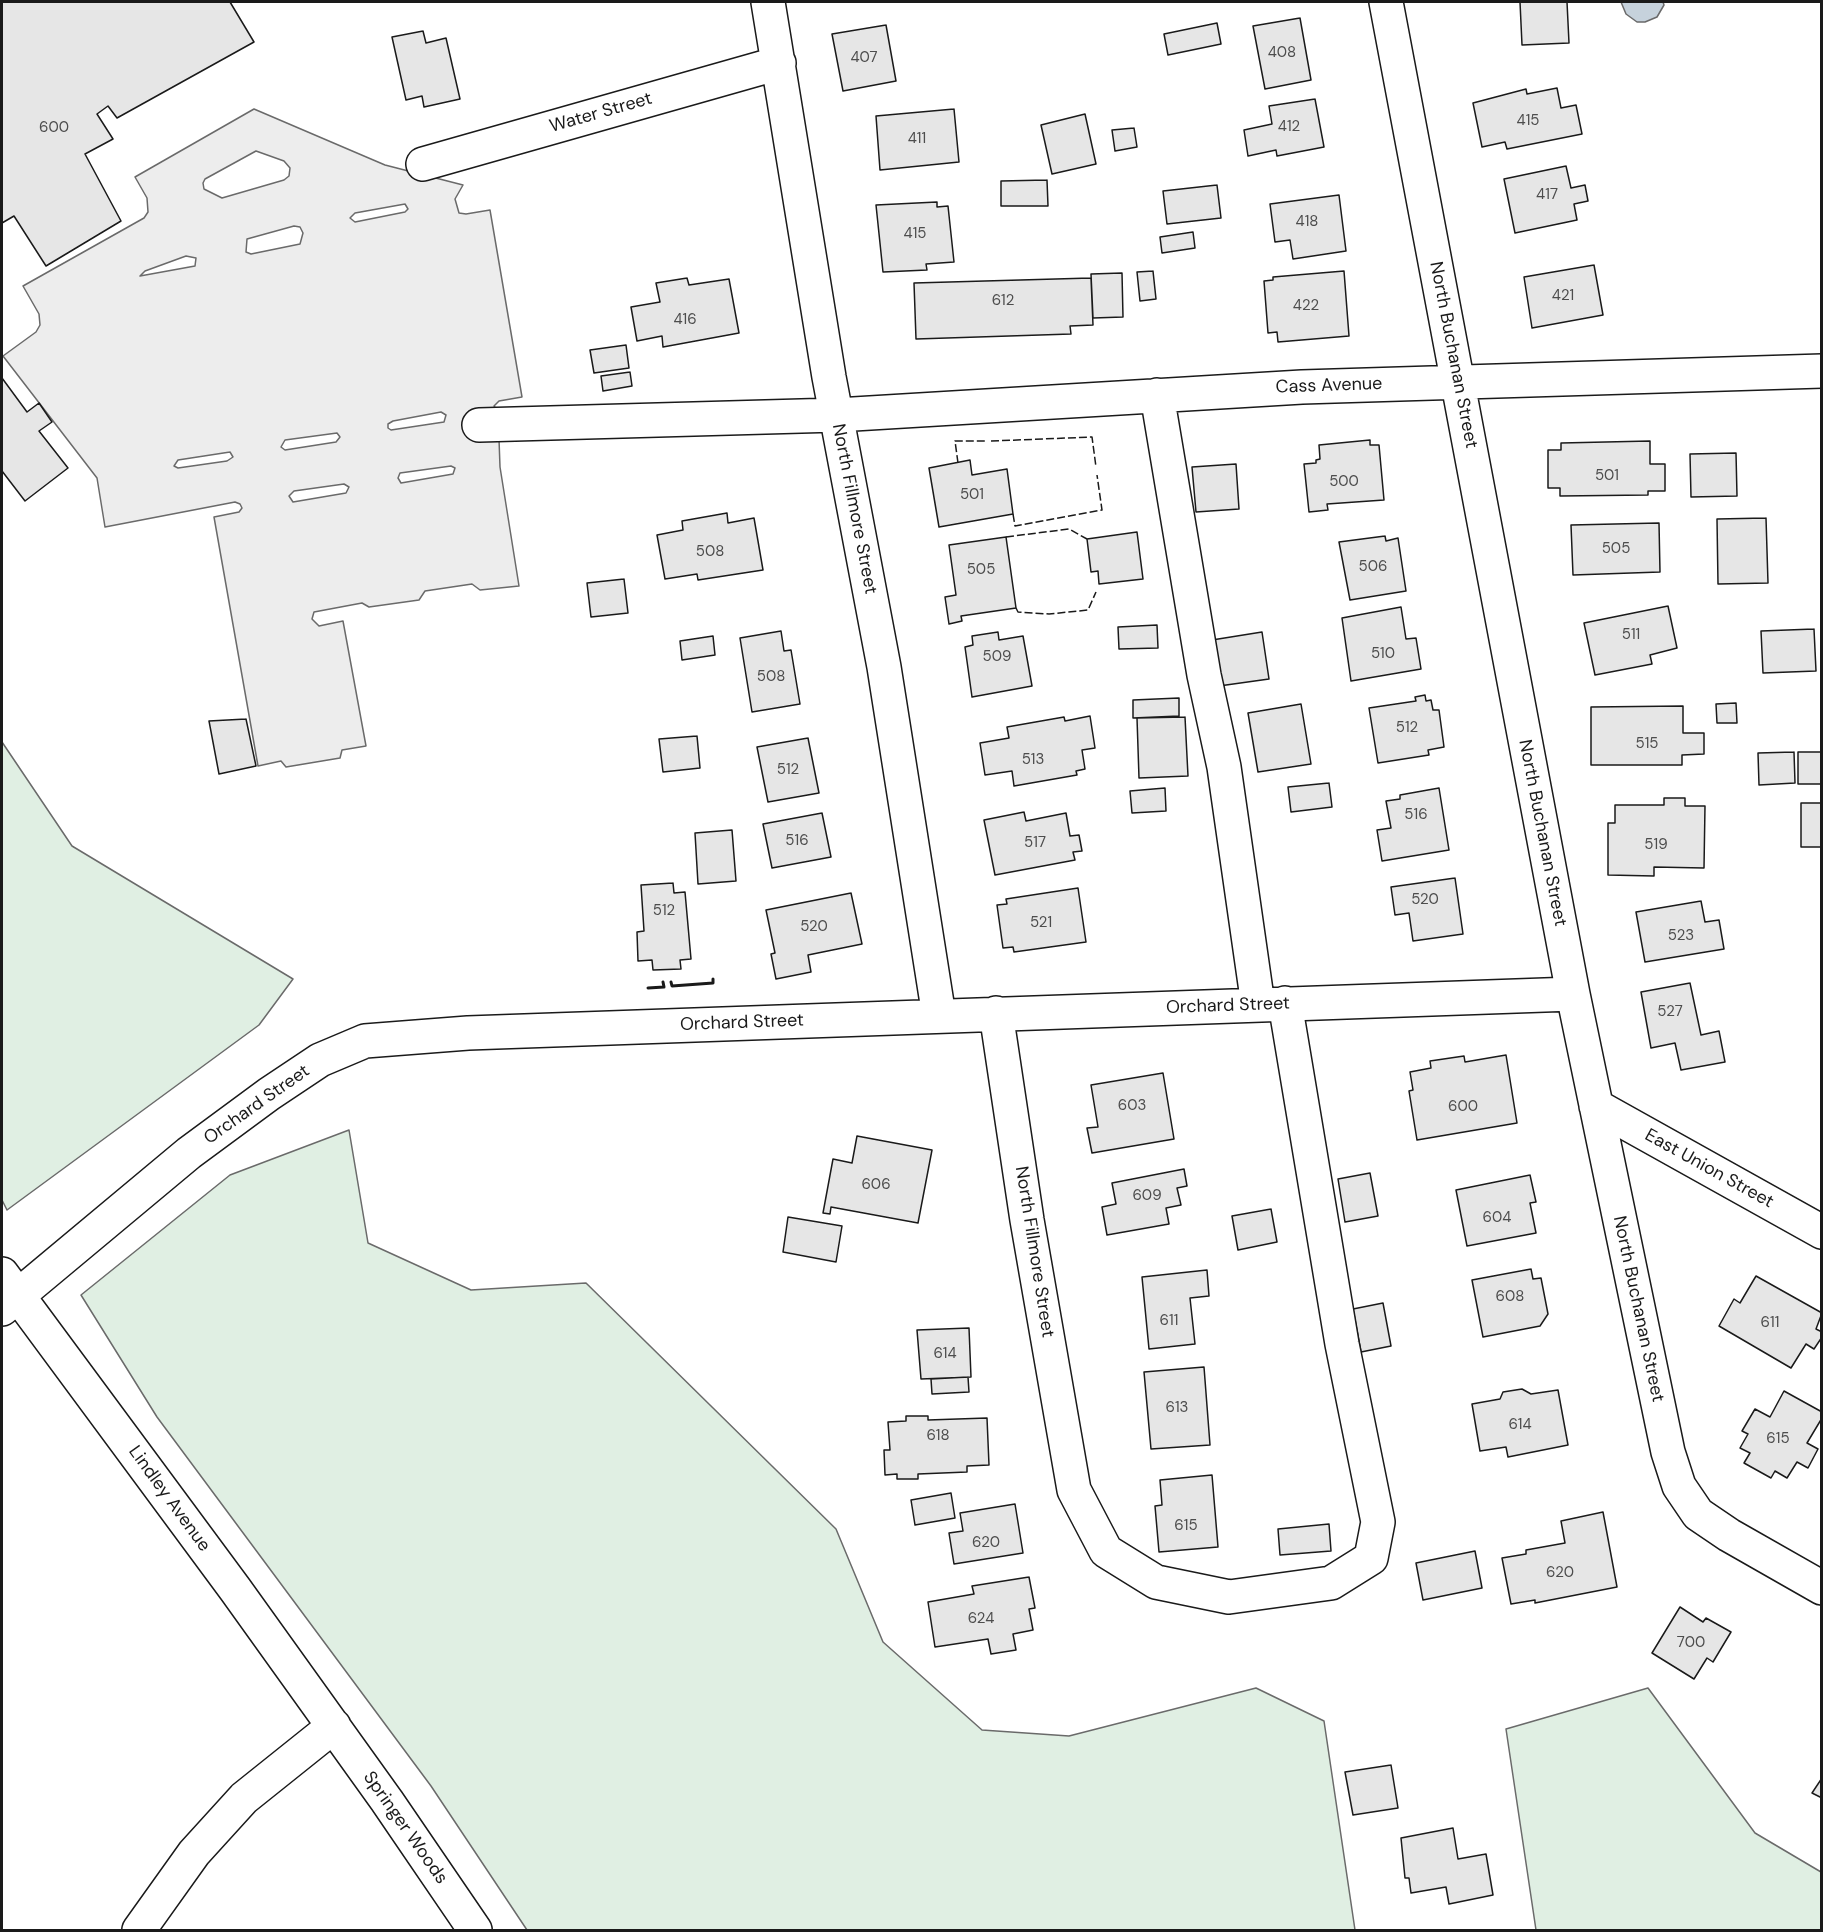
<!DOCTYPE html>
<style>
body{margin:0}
#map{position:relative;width:1823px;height:1932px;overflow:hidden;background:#fff;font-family:"DM Sans",sans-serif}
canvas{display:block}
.frame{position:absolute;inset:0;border:3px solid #1a1a1a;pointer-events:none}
</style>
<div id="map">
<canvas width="1823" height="1932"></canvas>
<div class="frame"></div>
</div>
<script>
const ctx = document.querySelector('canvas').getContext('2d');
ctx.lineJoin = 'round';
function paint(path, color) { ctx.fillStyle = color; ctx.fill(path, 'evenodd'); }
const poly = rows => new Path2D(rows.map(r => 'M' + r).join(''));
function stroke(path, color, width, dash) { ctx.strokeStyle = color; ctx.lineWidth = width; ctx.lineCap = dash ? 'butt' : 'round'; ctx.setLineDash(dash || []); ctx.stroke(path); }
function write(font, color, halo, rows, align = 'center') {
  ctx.font = font + ' "DM Sans",sans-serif'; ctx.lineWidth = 4.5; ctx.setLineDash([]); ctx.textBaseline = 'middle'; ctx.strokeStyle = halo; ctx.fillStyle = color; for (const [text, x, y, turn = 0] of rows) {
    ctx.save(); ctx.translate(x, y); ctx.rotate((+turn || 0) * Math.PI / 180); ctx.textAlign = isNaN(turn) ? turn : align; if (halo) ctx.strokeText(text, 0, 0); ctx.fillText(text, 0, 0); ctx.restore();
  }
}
const green = poly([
 [2,742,72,846,293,979,259,1025,7,1210,2,1200,2,742],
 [349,1130,368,1243,471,1290,586,1283,836,1529,883,1642,982,1730,1069,1736,1256,1688,1324,1721,1355,1930,527,1930,431,1786,157,1417,81,1295,230,1175,349,1130],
 [1648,1688,1755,1833,1821,1872,1821,1930,1536,1930,1506,1729,1648,1688]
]);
paint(green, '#e0efe3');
stroke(green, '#6a6a6a', 1.5);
const parking = poly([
 [254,109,385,165,463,185,455,199,459,213,466,214,490,210,522,397,499,401,494,406,498,411,500,467,519,586,480,590,472,584,425,591,419,600,369,607,362,603,314,612,312,619,319,626,343,621,366,746,342,750,340,758,286,767,281,761,258,766,214,517,239,512,242,508,240,504,235,502,105,527,97,478,3,356,36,332,40,325,39,314,23,286,144,218,148,212,147,198,135,177,254,109],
 [256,151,284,161,290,168,289,176,284,180,222,198,204,189,203,183,205,179,256,151],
 [405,204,408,209,405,212,355,222,350,218,355,213,405,204],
 [294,226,300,227,303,233,300,244,251,254,246,252,247,239,294,226],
 [186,256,196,258,195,266,140,276,145,271,186,256],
 [441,412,446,415,444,422,391,430,388,428,388,424,393,421,441,412],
 [337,433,340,437,336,442,285,450,281,447,285,440,337,433],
 [230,452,233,457,227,461,178,468,174,466,178,460,230,452],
 [451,466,455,468,453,474,401,483,398,478,400,473,451,466],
 [344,484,349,487,346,493,293,502,289,496,294,491,344,484]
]);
paint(parking, '#ededed');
stroke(parking, '#6a6a6a', 1.5);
const water = poly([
 [1621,2,1663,2,1664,5,1657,17,1645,22,1637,22,1626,14,1621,2]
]);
paint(water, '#c6d2dc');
stroke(water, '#6a6a6a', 1.5);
const building = poly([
 [2,2,230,2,254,42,117,118,108,106,97,114,113,139,85,154,121,221,46,266,14,216,2,223,2,2],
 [1520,2,1567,2,1569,43,1522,45,1520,2],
 [1300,18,1311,80,1265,89,1253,26,1300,18],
 [1217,23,1221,44,1168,55,1164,34,1217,23],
 [886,25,896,81,843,91,832,34,886,25],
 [423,31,426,43,446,38,460,99,424,107,422,96,406,100,392,37,423,31],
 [1557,88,1561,108,1576,105,1582,134,1507,149,1505,142,1482,147,1473,103,1526,89,1527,94,1557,88],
 [1315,99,1324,147,1277,156,1276,150,1248,156,1244,130,1272,124,1269,106,1315,99],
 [954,109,959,162,880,170,876,116,954,109],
 [1085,114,1096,164,1052,174,1041,125,1085,114],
 [1134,128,1137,147,1115,151,1112,130,1134,128],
 [1566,166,1571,188,1585,185,1588,201,1574,204,1577,220,1515,233,1504,179,1566,166],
 [1047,180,1048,206,1001,206,1001,181,1047,180],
 [1217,185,1221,218,1167,224,1163,191,1217,185],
 [1339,195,1346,251,1293,259,1290,240,1275,242,1270,204,1339,195],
 [937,202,937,207,948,206,954,262,926,264,927,270,883,272,876,205,937,202],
 [1193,232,1195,248,1162,253,1160,237,1193,232],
 [1594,265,1603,315,1532,328,1524,277,1594,265],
 [1153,271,1156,299,1140,301,1137,272,1153,271],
 [1344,271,1349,336,1278,342,1277,332,1268,333,1264,281,1273,280,1273,277,1344,271],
 [1122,273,1123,317,1093,318,1091,274,1122,273],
 [687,278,689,285,729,279,739,333,663,347,662,336,637,341,631,307,660,302,656,283,687,278],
 [1091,278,1093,325,1070,326,1071,334,916,339,914,283,1091,278],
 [626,345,629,368,594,373,590,350,626,345],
 [630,372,632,386,603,391,601,376,630,372],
 [2,378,27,412,39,403,52,422,39,431,68,468,25,501,2,471,2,378],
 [1370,440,1370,445,1379,445,1384,500,1327,504,1328,510,1309,512,1304,464,1316,463,1316,460,1320,459,1319,445,1370,440],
 [1650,441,1650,464,1665,464,1665,491,1648,491,1648,495,1560,496,1560,488,1548,488,1548,450,1561,450,1561,443,1650,441],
 [1736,453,1737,496,1691,497,1690,454,1736,453],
 [970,460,972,475,1007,469,1013,514,939,527,929,468,970,460],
 [1236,464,1239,509,1196,512,1192,467,1236,464],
 [727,513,728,523,754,518,763,570,698,580,697,574,665,579,657,535,683,530,682,521,727,513],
 [1766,518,1768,583,1718,584,1717,519,1766,518],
 [1659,523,1660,572,1573,575,1571,525,1659,523],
 [1137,532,1143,579,1099,584,1098,571,1091,572,1087,539,1137,532],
 [1385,536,1386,541,1398,538,1406,591,1350,600,1339,542,1385,536],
 [1006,537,1016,608,961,616,962,621,949,624,945,597,956,595,949,545,1006,537],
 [624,579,628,613,591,617,587,583,624,579],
 [1668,606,1677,648,1650,655,1652,664,1595,675,1584,623,1668,606],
 [1401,607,1406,639,1416,638,1421,669,1351,681,1342,618,1401,607],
 [1157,625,1158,648,1119,649,1118,627,1157,625],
 [1814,629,1816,671,1763,673,1761,631,1814,629],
 [781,631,784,651,791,650,800,704,752,712,740,638,781,631],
 [998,632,999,640,1023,636,1032,686,972,697,965,647,973,645,972,636,998,632],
 [1262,632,1269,679,1219,686,1212,640,1262,632],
 [713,636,715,655,682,660,680,641,713,636],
 [1425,695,1426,701,1431,700,1433,710,1439,710,1444,747,1428,750,1429,755,1378,763,1369,708,1416,701,1415,697,1425,695],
 [1179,698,1179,716,1133,718,1133,700,1179,698],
 [1736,703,1737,723,1717,723,1716,704,1736,703],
 [1301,704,1311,764,1258,772,1248,713,1301,704],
 [1683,706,1683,733,1704,733,1704,754,1682,755,1682,765,1591,765,1591,707,1683,706],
 [1090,716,1095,748,1082,750,1085,769,1076,771,1077,775,1014,786,1012,771,985,775,980,743,1009,738,1007,727,1064,717,1065,721,1090,716],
 [1185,717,1188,776,1139,778,1137,718,1185,717],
 [246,719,256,766,219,774,209,721,246,719],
 [697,736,700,768,663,772,659,739,697,736],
 [808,738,819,793,768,802,757,747,808,738],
 [1794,752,1795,783,1759,785,1758,753,1794,752],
 [1798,752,1822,752,1822,784,1798,784,1798,752],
 [1329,783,1332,807,1291,812,1288,787,1329,783],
 [1165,788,1166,811,1132,813,1130,791,1165,788],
 [1439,788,1449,850,1382,861,1377,830,1391,828,1386,801,1400,799,1400,795,1439,788],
 [1664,798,1685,798,1685,806,1705,806,1704,868,1654,867,1654,876,1608,875,1608,823,1615,823,1615,805,1664,805,1664,798],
 [1801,803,1822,803,1822,847,1801,847,1801,803],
 [1024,812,1026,821,1066,813,1070,836,1079,835,1082,851,1073,852,1075,860,995,875,984,820,1024,812],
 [822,813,831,857,772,868,763,824,822,813],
 [732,830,736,881,698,884,695,833,732,830],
 [1455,878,1463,934,1413,941,1409,913,1395,915,1391,887,1455,878],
 [673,883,674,893,685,892,691,959,680,960,681,969,653,970,652,960,638,961,637,932,644,931,641,885,673,883],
 [1078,888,1086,942,1014,952,1013,947,1003,948,997,905,1007,904,1006,899,1078,888],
 [851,893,862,944,808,955,811,972,776,979,771,954,775,953,766,910,851,893],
 [1701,901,1705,922,1719,920,1724,949,1645,962,1636,912,1701,901],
 [1690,983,1701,1035,1719,1031,1725,1062,1681,1070,1675,1043,1651,1048,1641,992,1690,983],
 [1506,1055,1517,1123,1417,1140,1409,1091,1413,1090,1410,1072,1431,1068,1430,1061,1464,1056,1465,1062,1506,1055],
 [1163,1073,1174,1139,1092,1153,1087,1128,1098,1127,1091,1085,1163,1073],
 [857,1136,932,1150,918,1223,831,1207,830,1214,823,1213,833,1159,852,1163,857,1136],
 [1184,1169,1187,1186,1177,1188,1181,1205,1166,1208,1169,1224,1107,1235,1102,1207,1116,1204,1112,1183,1184,1169],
 [1370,1173,1378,1216,1345,1222,1338,1179,1370,1173],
 [1530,1175,1536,1202,1530,1203,1536,1233,1467,1246,1456,1190,1530,1175],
 [1271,1209,1277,1242,1238,1250,1232,1216,1271,1209],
 [788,1217,842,1226,836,1262,783,1252,788,1217],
 [1531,1269,1533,1279,1541,1278,1548,1314,1540,1326,1483,1337,1472,1280,1531,1269],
 [1207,1270,1209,1296,1190,1298,1195,1344,1149,1349,1142,1277,1207,1270],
 [1756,1276,1822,1313,1816,1329,1822,1332,1822,1337,1814,1349,1806,1344,1791,1368,1719,1326,1734,1299,1740,1303,1756,1276],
 [1383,1303,1391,1346,1361,1352,1353,1309,1383,1303],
 [969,1328,971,1377,921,1379,917,1330,969,1328],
 [1204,1367,1210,1445,1151,1449,1144,1372,1204,1367],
 [968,1377,969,1392,932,1394,931,1379,968,1377],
 [1522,1389,1531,1394,1558,1390,1568,1445,1508,1457,1506,1447,1480,1451,1472,1404,1500,1399,1503,1392,1522,1389],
 [1784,1391,1822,1412,1822,1418,1807,1443,1818,1449,1808,1468,1797,1462,1787,1478,1775,1471,1771,1478,1744,1463,1750,1453,1740,1448,1748,1434,1742,1431,1755,1409,1770,1417,1784,1391],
 [906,1416,928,1416,928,1420,987,1418,989,1465,967,1466,967,1472,918,1474,918,1479,897,1479,897,1474,885,1475,884,1450,890,1450,888,1422,906,1421,906,1416],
 [1212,1475,1218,1547,1159,1552,1155,1506,1162,1505,1160,1480,1212,1475],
 [951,1493,955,1518,915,1525,911,1500,951,1493],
 [1015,1504,1023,1553,954,1564,949,1533,963,1531,960,1513,1015,1504],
 [1603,1512,1617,1587,1535,1603,1535,1600,1511,1604,1502,1558,1526,1554,1526,1550,1565,1543,1561,1521,1603,1512],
 [1329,1524,1331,1551,1280,1555,1278,1529,1329,1524],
 [1475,1551,1482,1588,1423,1600,1416,1563,1475,1551],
 [1029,1577,1035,1608,1029,1609,1033,1630,1013,1634,1016,1650,991,1654,988,1639,935,1647,928,1602,974,1594,972,1586,1029,1577],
 [1680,1607,1703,1622,1706,1618,1731,1632,1713,1662,1707,1658,1694,1679,1652,1653,1680,1607],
 [1391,1765,1398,1808,1353,1815,1345,1772,1391,1765],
 [1822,1778,1822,1798,1812,1793,1822,1778],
 [1453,1828,1458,1859,1486,1854,1493,1895,1449,1904,1446,1887,1411,1893,1409,1878,1405,1878,1401,1838,1453,1828]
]);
paint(building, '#e6e6e6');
stroke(building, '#1a1a1a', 1.5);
const minor = poly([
 [768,2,829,377,884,667,939,1016],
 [1386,2,1573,994,1668,1452,1679,1486,1698,1514,1729,1535,1822,1588],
 [423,164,779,63],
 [1157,395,1204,675,1224,767,1258,1005],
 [479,425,837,415,1302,387,1822,371],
 [996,1013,1027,1220,1074,1490,1106,1551,1156,1582,1229,1597,1331,1583,1371,1558,1378,1522,1342,1344,1285,1003],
 [1596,1106,1822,1232],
 [2,1274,235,1589,387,1801,475,1930],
 [2,1309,189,1153,269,1094,320,1060,365,1041,468,1033,1573,994],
 [139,1930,194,1853,244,1798,334,1726]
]);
stroke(minor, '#1a1a1a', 36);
stroke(minor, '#fff', 33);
stroke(poly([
 [991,441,1092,437,1096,467],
 [958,463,955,441,987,441],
 [1013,514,1015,526,1102,510,1097,475],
 [1006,537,1069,529,1087,539],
 [1016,608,1018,612,1049,614,1088,610,1096,592]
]), '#1a1a1a', 1.5, [8, 3]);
stroke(poly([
 [671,982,672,986,713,983,713,979],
 [648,988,664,987,663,982]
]), '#1a1a1a', 3);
write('15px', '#4d4d4d', null, [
 ["408",1282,53],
 ["407",864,58],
 ["415",1528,121],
 ["412",1289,127],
 ["600",54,128],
 ["411",917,139],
 ["417",1547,195],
 ["418",1307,222],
 ["415",915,234],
 ["421",1563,296],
 ["612",1003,301],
 ["422",1306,306],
 ["416",685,320],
 ["501",1607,476],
 ["500",1344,482],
 ["501",972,495],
 ["505",1616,549],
 ["508",710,552],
 ["506",1373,567],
 ["505",981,570],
 ["511",1631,635],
 ["510",1383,654],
 ["509",997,657],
 ["508",771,677],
 ["512",1407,728],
 ["515",1647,744],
 ["513",1033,760],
 ["512",788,770],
 ["516",1416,815],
 ["516",797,841],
 ["517",1035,843],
 ["519",1656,845],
 ["520",1425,900],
 ["512",664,911],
 ["521",1041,923],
 ["520",814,927],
 ["523",1681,936],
 ["527",1670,1012],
 ["603",1132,1106],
 ["600",1463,1107],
 ["606",876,1185],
 ["609",1147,1196],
 ["604",1497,1218],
 ["608",1510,1297],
 ["611",1169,1321],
 ["611",1770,1323],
 ["614",945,1354],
 ["613",1177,1408],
 ["614",1520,1425],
 ["618",938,1436],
 ["615",1778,1439],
 ["615",1186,1526],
 ["620",986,1543],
 ["620",1560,1573],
 ["624",981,1619],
 ["700",1691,1643]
]);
write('18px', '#1a1a1a', '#fff', [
 ["Water Street",601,113,-16],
 ["North Buchanan Street",1453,355,79],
 ["Cass Avenue",1329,386,-2],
 ["North Fillmore Street",854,509,79],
 ["North Buchanan Street",1542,833,79],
 ["Orchard Street",1228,1006,-2],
 ["Orchard Street",742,1023,-2],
 ["Orchard Street",257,1105,-35],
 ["East Union Street",1709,1169,29],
 ["North Fillmore Street",1034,1252,81],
 ["North Buchanan Street",1638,1309,78],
 ["Lindley Avenue",169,1499,54],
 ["Springer Woods",405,1828,55]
]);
</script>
